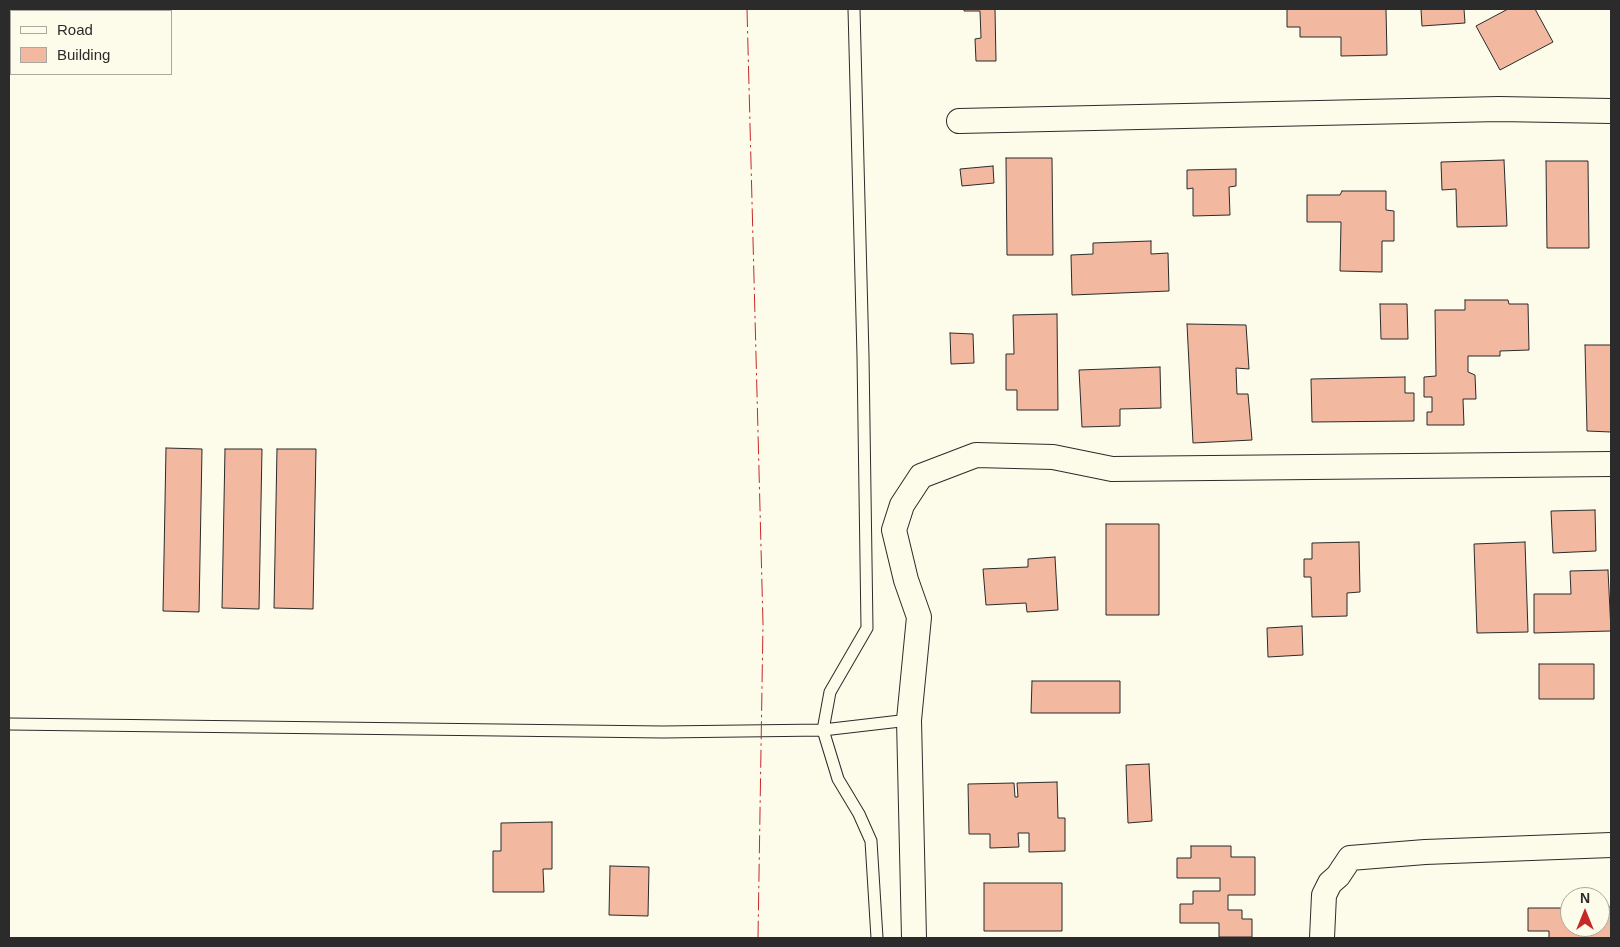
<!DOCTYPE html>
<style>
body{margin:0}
#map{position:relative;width:1620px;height:947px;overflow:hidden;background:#fdfbea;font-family:Arial,sans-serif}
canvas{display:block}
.frame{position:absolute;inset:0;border:10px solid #2b2b2b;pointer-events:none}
.legend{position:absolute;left:10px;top:10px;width:162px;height:65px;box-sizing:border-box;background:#fdfbea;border:1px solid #a9a89e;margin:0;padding:6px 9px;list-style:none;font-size:15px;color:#2b2b2b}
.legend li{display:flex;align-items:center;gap:10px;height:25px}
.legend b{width:25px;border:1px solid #a9a89e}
.north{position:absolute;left:1560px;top:887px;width:50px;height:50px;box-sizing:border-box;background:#fdfbea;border:1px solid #a9a89e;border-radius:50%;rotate:0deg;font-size:14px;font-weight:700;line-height:20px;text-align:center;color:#2b2b2b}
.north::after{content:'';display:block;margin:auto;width:18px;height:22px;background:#c62828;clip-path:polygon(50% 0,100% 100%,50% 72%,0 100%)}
</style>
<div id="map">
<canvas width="1620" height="947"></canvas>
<div class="frame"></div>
<ul class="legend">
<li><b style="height:6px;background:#fdfbea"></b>Road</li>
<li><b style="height:14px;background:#f2b8a0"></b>Building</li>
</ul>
<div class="north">N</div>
</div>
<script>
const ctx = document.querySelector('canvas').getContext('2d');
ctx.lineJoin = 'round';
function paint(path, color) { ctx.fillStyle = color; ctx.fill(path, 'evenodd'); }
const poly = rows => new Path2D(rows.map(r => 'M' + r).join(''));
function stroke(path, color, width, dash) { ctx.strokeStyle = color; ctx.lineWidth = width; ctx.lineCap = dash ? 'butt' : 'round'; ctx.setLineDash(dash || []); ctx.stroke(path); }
const building = poly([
 [964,9,995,9,996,61,976,61,975,39,981,38,980,11,964,11,964,9],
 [1287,9,1386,9,1387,55,1341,56,1341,37,1300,37,1300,27,1287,27,1287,9],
 [1421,9,1464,9,1465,23,1422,26,1421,9],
 [1508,9,1535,9,1553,42,1500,70,1476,26,1508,9],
 [1006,158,1052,158,1053,255,1007,255,1006,158],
 [1504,160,1507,226,1457,227,1456,189,1442,190,1441,162,1504,160],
 [1546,161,1588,161,1589,248,1547,248,1546,161],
 [993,166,994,183,962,186,960,169,993,166],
 [1236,169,1236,186,1229,187,1230,215,1193,216,1193,188,1187,189,1187,170,1236,169],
 [1342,191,1386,191,1386,210,1394,211,1394,241,1382,241,1382,272,1340,271,1341,222,1307,222,1307,195,1340,195,1342,191],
 [1151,241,1151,254,1168,253,1169,291,1072,295,1071,255,1093,254,1093,243,1151,241],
 [1465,300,1508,300,1509,304,1528,304,1529,350,1500,351,1500,356,1468,356,1468,372,1475,375,1476,399,1463,399,1464,425,1427,425,1427,412,1432,412,1432,397,1424,397,1424,377,1436,376,1435,310,1465,310,1465,300],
 [1380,304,1407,304,1408,339,1381,339,1380,304],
 [1057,314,1058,410,1017,410,1017,390,1006,390,1006,354,1014,354,1013,315,1057,314],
 [1187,324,1246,325,1249,369,1236,368,1237,394,1248,394,1252,440,1193,443,1187,324],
 [950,333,973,334,974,363,951,364,950,333],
 [1585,345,1611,345,1611,432,1587,431,1585,345],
 [1160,367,1161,408,1120,409,1120,426,1082,427,1079,370,1160,367],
 [1405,377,1405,393,1414,393,1414,421,1312,422,1311,379,1405,377],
 [166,448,202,449,199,612,163,611,166,448],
 [225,449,262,449,259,609,222,608,225,449],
 [277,449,316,449,313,609,274,608,277,449],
 [1595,510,1596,551,1553,553,1551,511,1595,510],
 [1106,524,1159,524,1159,615,1106,615,1106,524],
 [1359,542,1360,592,1347,593,1347,616,1312,617,1311,577,1304,577,1304,559,1312,559,1312,543,1359,542],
 [1525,542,1528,632,1477,633,1474,544,1525,542],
 [1055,557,1058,610,1027,612,1026,603,986,605,983,569,1028,567,1028,559,1055,557],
 [1608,570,1611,631,1534,633,1534,594,1571,594,1570,571,1608,570],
 [1302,626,1303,655,1268,657,1267,628,1302,626],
 [1539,664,1594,664,1594,699,1539,699,1539,664],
 [1032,681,1120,681,1120,713,1031,713,1032,681],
 [1149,764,1152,821,1128,823,1126,765,1149,764],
 [1057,782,1058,818,1065,818,1065,851,1029,852,1029,833,1018,833,1019,847,990,848,990,834,969,834,968,784,1014,783,1015,797,1018,797,1017,783,1057,782],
 [552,822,552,869,543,869,544,892,493,892,493,851,501,851,501,823,552,822],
 [1191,846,1231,846,1231,857,1255,857,1255,895,1228,895,1228,910,1242,910,1242,919,1252,919,1252,937,1219,937,1219,923,1180,923,1180,904,1193,904,1193,891,1220,891,1220,878,1177,878,1177,858,1191,858,1191,846],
 [610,866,649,867,648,916,609,915,610,866],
 [984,883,1062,883,1062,931,984,931,984,883],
 [1600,907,1611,907,1611,938,1549,938,1549,931,1528,931,1528,908,1570,908,1570,927,1600,927,1600,907]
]);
paint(building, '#f2b8a0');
stroke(building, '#2b2b2b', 1);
const lane = poly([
 [854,9,863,356,867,628,830,692,823,730,838,779,859,814,871,841,877,938],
 [9,724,663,732,823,730,909,720]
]);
const street = poly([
 [959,121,1499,109,1611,111],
 [914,938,909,720,919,617,906,580,894,530,902,505,921,476,976,455,1053,457,1112,469,1611,464],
 [1322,938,1324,895,1330,883,1338,876,1350,858,1425,852,1611,845]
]);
stroke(lane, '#2b2b2b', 13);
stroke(street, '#2b2b2b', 26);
stroke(lane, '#fdfbea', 11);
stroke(street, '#fdfbea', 24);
stroke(poly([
 [747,9,763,624,758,938]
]), '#c62828', 1, [18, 4, 2.5, 4]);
</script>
